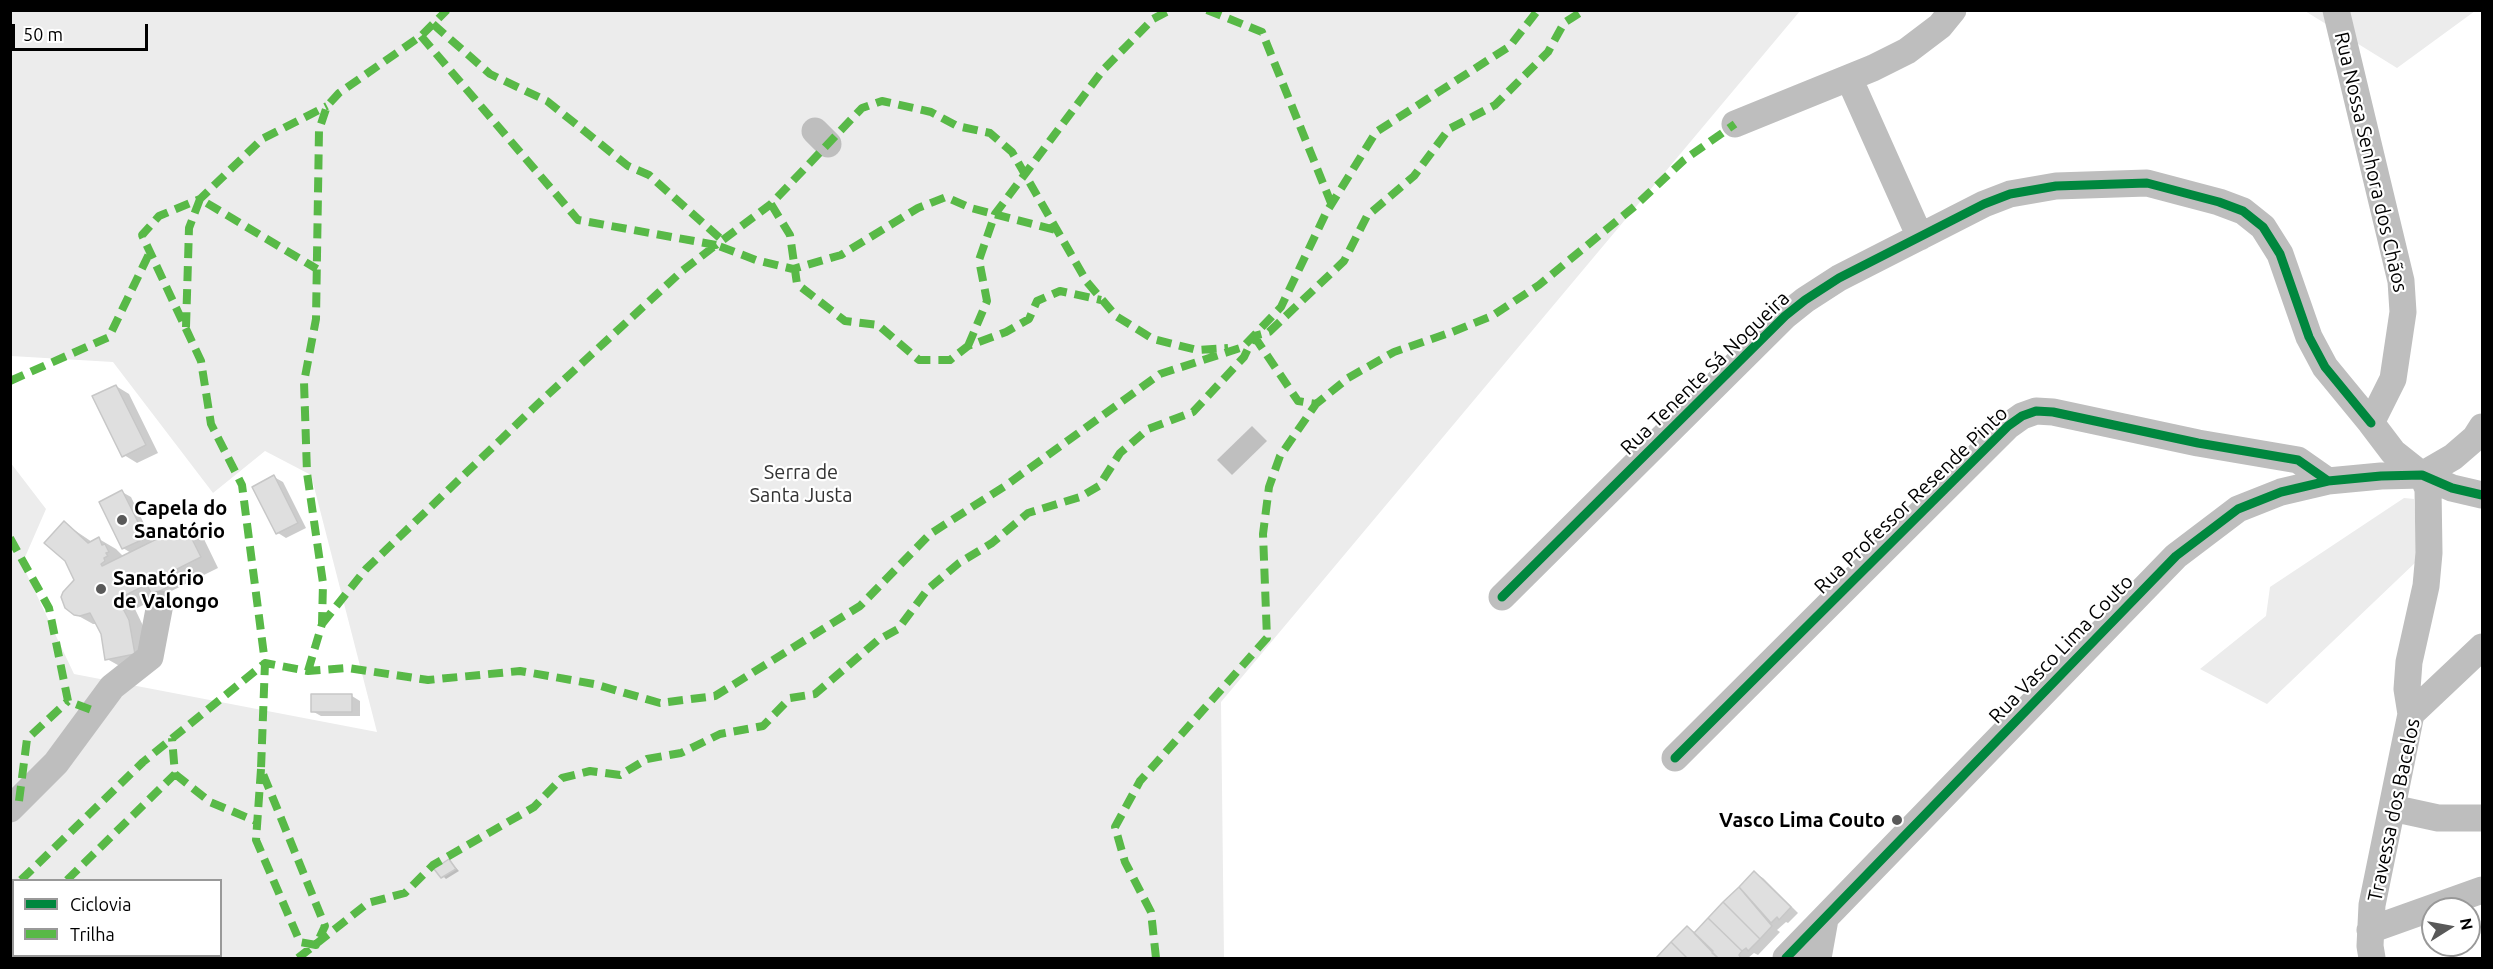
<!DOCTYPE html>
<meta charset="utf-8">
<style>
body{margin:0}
#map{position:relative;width:2493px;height:969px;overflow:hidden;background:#fff;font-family:Ubuntu,sans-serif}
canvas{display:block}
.frame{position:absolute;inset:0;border:12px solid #000;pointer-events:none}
.legend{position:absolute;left:12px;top:879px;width:210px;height:78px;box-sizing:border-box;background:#fff;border:2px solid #999;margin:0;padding:8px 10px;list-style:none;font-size:18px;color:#000}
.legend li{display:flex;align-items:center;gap:12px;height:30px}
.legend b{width:30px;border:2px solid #999}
.north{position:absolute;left:2421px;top:897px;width:60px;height:60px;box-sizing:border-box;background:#fff;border:2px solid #999;border-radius:50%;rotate:79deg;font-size:16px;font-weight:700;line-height:24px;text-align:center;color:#000}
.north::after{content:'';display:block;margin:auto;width:21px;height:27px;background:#595959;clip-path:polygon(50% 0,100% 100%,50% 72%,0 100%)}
.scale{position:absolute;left:12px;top:24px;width:136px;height:27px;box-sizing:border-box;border:3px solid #000;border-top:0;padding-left:8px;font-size:18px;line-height:21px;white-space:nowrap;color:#000;-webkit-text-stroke:4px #fff;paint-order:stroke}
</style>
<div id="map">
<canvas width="2493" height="969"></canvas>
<div class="frame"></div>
<ul class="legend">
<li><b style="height:8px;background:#00873e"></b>Ciclovia</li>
<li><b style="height:8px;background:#58b947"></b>Trilha</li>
</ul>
<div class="north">N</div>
<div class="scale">50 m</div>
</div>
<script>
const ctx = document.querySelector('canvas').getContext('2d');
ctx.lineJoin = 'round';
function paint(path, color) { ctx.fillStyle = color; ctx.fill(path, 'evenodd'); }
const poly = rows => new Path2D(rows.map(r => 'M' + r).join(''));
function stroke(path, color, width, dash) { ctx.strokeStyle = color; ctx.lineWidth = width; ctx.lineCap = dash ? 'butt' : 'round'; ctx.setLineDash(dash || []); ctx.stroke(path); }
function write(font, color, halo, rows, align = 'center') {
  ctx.font = font + ' Ubuntu,sans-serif'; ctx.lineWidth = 4.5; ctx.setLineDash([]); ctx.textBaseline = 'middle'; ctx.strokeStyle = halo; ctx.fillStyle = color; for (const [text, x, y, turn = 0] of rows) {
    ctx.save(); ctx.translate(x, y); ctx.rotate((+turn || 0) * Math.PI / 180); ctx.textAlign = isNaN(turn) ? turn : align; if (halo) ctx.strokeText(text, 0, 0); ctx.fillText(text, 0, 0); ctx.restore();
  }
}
paint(poly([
 [11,11,1800,11,1221,702,1224,958,11,958,10,462,46,509,22,564,74,674,377,732,311,475,265,451,213,493,113,362,11,356],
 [14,880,220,880,220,956,14,956],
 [2305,11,2475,11,2397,68],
 [2404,498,2414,499,2417,561,2267,704,2200,669,2266,616,2270,587]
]), '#ececec');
paint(poly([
 [1252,426,1267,441,1232,475,1217,460]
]), '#bfbfbf');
paint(poly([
 [116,386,129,394,158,453,137,463,124,455],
 [274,477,283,482,306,528,286,538,278,533],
 [122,492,131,497,153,542,185,526,203,537,218,568,135,609,146,632,152,664,125,669,107,659,102,634,97,624,93,624,75,614,63,597,67,588,76,581,64,523,92,542,99,539,116,549,123,556,131,553,123,548],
 [352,696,360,701,360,716,321,716,312,711],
 [449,860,459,871,446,879,436,869],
 [1754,873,1763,878,1798,913,1788,923,1786,922,1777,930,1780,932,1758,955,1754,953,1748,958,1656,958,1687,928,1696,933]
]), '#0003');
const building = poly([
 [116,385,146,445,122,457,92,396,116,385],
 [274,475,298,523,276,534,252,487,274,475],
 [122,490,146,538,122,549,99,502,122,490],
 [64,521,88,543,99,537,102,545,105,544,109,552,106,553,108,556,104,558,105,561,101,564,102,566,185,525,201,557,118,599,129,620,135,654,105,660,101,634,90,613,80,616,74,615,65,608,61,597,63,592,74,580,65,561,44,543,64,521],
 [163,577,168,587,152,595,147,585,163,577],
 [311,694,352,694,352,712,311,712,311,694],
 [449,859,456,869,441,878,434,869,449,859],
 [1754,871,1791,907,1779,920,1777,917,1771,923,1739,887,1754,871],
 [1739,887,1772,926,1760,939,1723,902,1739,887],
 [1723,902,1760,939,1748,951,1746,948,1742,951,1708,918,1723,902],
 [1708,918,1742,951,1739,955,1741,958,1718,958,1694,933,1708,918],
 [1687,926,1713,951,1712,953,1718,958,1687,958,1671,942,1687,926],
 [1671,942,1687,958,1656,958,1671,942]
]);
paint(building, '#dfdfdf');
stroke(building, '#c7c7c7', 1.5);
stroke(poly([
 [2336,10,2401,281,2403,312,2393,379,2371,423,2393,452,2422,475,2428,489,2429,553,2426,586,2409,662,2407,689,2411,714],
 [1849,78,1920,237],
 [1735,124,1873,68,1907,51,1940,26,1953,10],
 [815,131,828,144],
 [2422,475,2453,457,2475,438,2482,427],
 [1502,597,1785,316,1805,300,1839,278,1984,204,2010,194,2056,186,2147,183,2219,202,2243,211,2263,227,2280,254,2309,337,2325,367,2371,423],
 [1675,758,2008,426,2022,416,2036,411,2053,412,2198,443,2298,460,2328,481],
 [2392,808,2438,818,2482,818],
 [10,809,56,763,112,687,150,657,160,604],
 [2370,930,2482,890],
 [1786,958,2176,556,2238,509,2281,492,2328,481,2381,476,2422,475,2452,488,2482,495],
 [1818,958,1825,919],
 [2372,958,2370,946,2372,905,2411,714,2482,647]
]), '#bebebe', 27);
stroke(poly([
 [1207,10,1262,32,1331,203],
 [433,24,490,74,547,101,628,166,649,175,722,240],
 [421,36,578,220,716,245,771,204,862,108,882,101,931,112,957,126,990,133,1012,152,1087,282,1116,316,1153,339,1197,350,1228,348],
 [771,204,790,235,797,284,845,321,878,325,919,360,950,360,968,346,1006,332,1029,319,1037,301,1060,291,1101,300],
 [186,327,189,228,200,199,317,269],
 [1254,336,1298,401,1316,404,1348,378,1394,352,1452,332,1492,316,1539,285,1635,206,1684,160,1735,124],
 [968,346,987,301,979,260,995,214,1103,70,1153,19,1170,10],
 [10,381,109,337,150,252],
 [10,538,49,608,68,701,94,711],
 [322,624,366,569,542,400,682,271,716,245,756,260,793,269,841,255,918,208,946,197,971,208,1056,230],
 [308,671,322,624,323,583,307,473,304,382,316,319,319,130,327,106,339,93,421,36,447,10],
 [261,769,256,840,300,942,316,945,325,926,261,769,265,663,242,485,211,424,201,361,142,235,159,216,200,199,262,139,327,106],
 [175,774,210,802,258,822],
 [19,801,27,739,68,701],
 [21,880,143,762,265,663,308,671,348,668,428,680,520,671,594,684,660,703,715,696,860,606,930,534,1005,486,1160,374,1243,347,1281,307,1326,213,1376,132,1510,46,1538,10],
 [67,880,175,774,172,738],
 [10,889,14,886],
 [10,926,14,924],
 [298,958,368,903,405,893,433,865,534,807,562,778,590,771,620,775,647,759,681,753,720,734,763,726,790,698,815,694,878,640,898,629,928,589,959,563,992,543,1028,513,1080,497,1099,486,1120,453,1148,429,1193,412,1244,357,1254,336,1269,332,1344,261,1367,216,1414,176,1449,129,1495,105,1548,52,1564,23,1584,10],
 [1156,958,1151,912,1125,862,1115,827,1140,781,1267,638,1263,534,1269,487,1280,456,1316,404]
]), '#58b947', 8, [15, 8]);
stroke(poly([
 [1502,597,1785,316,1805,300,1839,278,1984,204,2010,194,2056,186,2147,183,2219,202,2243,211,2263,227,2280,254,2309,337,2325,367,2371,423],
 [1675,758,2008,426,2022,416,2036,411,2053,412,2198,443,2298,460,2328,481],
 [1786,958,2176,556,2238,509,2281,492,2328,481,2381,476,2422,475,2452,488,2482,495]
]), '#00873e', 9);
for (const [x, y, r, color] of [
 [122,520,6,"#595959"],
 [101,589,6,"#595959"],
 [1897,820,6,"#595959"]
]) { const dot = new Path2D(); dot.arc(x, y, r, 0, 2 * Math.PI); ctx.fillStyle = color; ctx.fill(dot); stroke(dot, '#fff', 2); }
write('20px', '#000', '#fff', [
 ["Rua Nossa Senhora dos Chãos",2371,162,77],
 ["Rua Tenente Sá Nogueira",1705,373,-44],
 ["Rua Professor Resende Pinto",1911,500,-44],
 ["Rua Vasco Lima Couto",2061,649,-46],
 ["Travessa dos Bacelos",2394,810,-78]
]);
write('20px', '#333', '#fff', [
 ["Serra de",801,472],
 ["Santa Justa",801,495]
]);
write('bold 20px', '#000', '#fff', [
 ["Capela do",134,508],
 ["Sanatório",134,531],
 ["Sanatório",113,578],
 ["de Valongo",113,601],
 ["Vasco Lima Couto",1885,820,"right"]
], 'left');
</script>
